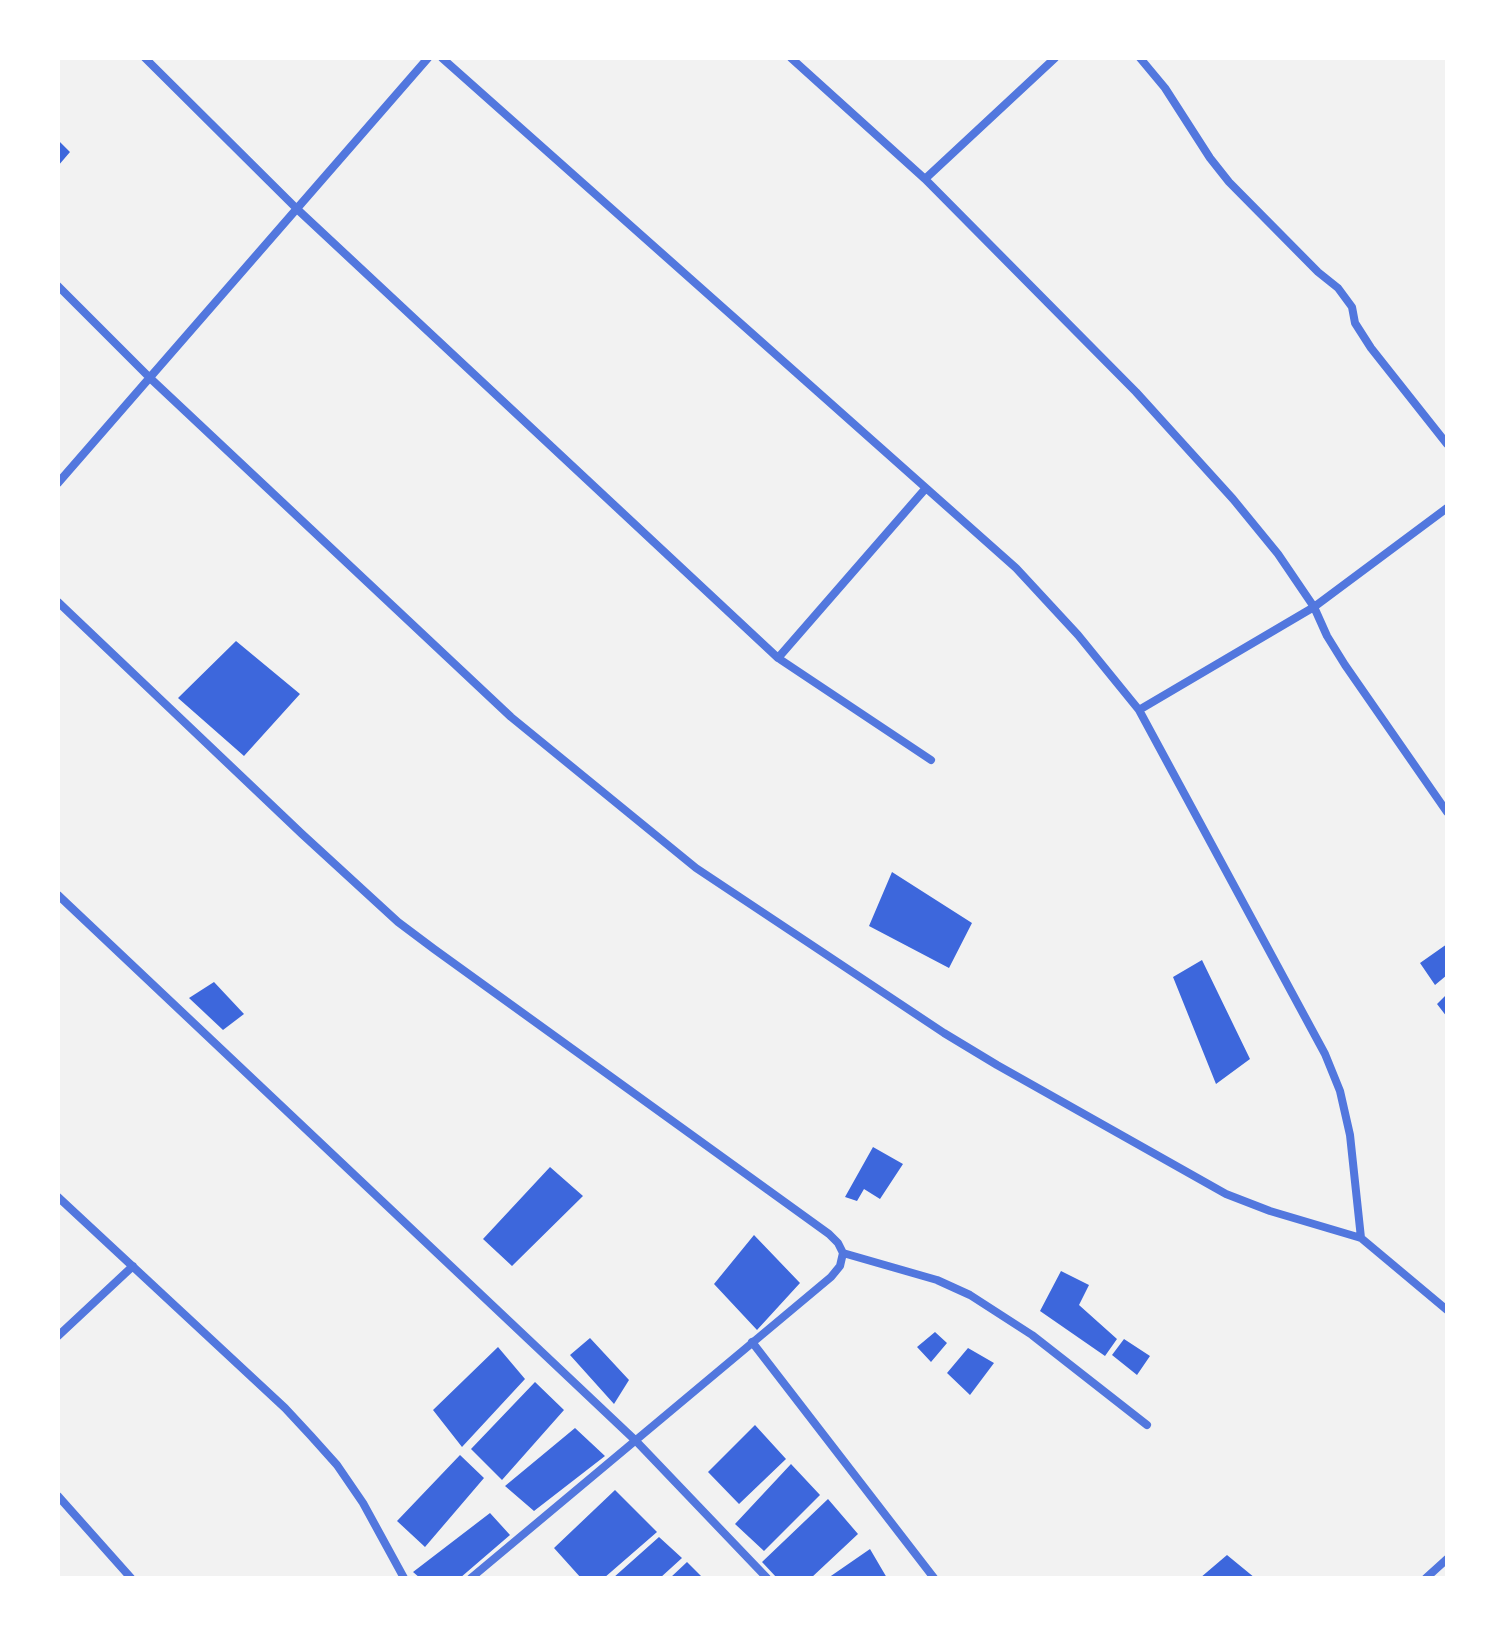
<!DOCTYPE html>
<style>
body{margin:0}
#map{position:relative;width:1505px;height:1636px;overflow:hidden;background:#f2f2f2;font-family:"Titillium Web",sans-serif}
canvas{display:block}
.frame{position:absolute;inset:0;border:60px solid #fff;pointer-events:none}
</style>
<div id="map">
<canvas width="1505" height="1636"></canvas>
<div class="frame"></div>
</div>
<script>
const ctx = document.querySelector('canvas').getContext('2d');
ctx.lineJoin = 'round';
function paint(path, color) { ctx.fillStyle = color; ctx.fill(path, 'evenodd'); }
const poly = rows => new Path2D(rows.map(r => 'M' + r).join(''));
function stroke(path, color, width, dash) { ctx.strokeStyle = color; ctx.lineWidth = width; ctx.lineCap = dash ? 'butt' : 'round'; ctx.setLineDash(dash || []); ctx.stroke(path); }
paint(poly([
 [58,140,70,152,58,166],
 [236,641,300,694,244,756,178,698],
 [892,872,972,923,949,968,869,926],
 [1447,944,1447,975,1435,985,1420,963],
 [1202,960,1250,1059,1216,1084,1173,977],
 [214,982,244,1014,223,1030,189,998],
 [1447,994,1447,1017,1437,1004],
 [873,1147,903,1164,880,1199,864,1189,857,1201,845,1197],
 [550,1167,583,1196,512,1266,483,1239],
 [754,1235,800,1283,757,1330,714,1284],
 [1061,1271,1089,1285,1079,1305,1117,1339,1105,1356,1040,1311],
 [935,1332,947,1343,931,1362,917,1347],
 [590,1338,629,1380,614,1404,570,1355],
 [1124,1339,1150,1356,1137,1375,1112,1355],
 [498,1347,525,1379,462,1447,433,1410],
 [968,1348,994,1363,970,1395,947,1373],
 [535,1382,564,1410,502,1480,471,1449],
 [755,1425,786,1459,739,1504,708,1472],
 [575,1428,605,1456,534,1511,505,1486],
 [460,1455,484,1478,425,1547,397,1521],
 [791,1464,820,1495,764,1551,735,1524],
 [615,1490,657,1532,604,1578,581,1578,554,1548],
 [828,1499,858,1534,811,1578,777,1578,762,1562],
 [490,1513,510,1535,460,1578,420,1578,413,1572],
 [659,1537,682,1558,660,1578,613,1578],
 [870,1549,887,1578,828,1578],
 [1227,1555,1255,1578,1200,1578],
 [687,1562,703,1578,670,1578]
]), '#3d67dc');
stroke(poly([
 [145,58,297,209,778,658,931,760],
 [442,58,1016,568,1078,635,1139,710,1325,1054,1340,1091,1350,1135,1361,1238],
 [791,58,925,179,1136,392,1233,499,1278,554,1314,607,1327,636,1345,665,1447,812],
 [1140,58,1165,88,1210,158,1229,182,1318,272,1338,288,1352,307,1355,323,1371,348,1447,444],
 [925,179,1055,58],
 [58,286,150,378,511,717,696,868,944,1033,997,1065,1226,1194,1270,1211,1361,1238,1447,1310],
 [58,483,428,58],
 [58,602,302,834,398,922,434,949,829,1234,838,1243,843,1253,840,1266,831,1277,471,1578],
 [778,658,926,488],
 [1139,710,1314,607,1447,508],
 [58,895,636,1441,767,1578],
 [58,1197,285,1408,311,1436,337,1465,363,1503,404,1578],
 [843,1253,937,1280,970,1295,1032,1335,1147,1425],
 [58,1336,133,1266],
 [752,1342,934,1578],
 [58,1496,131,1578],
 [1426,1578,1447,1559]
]), '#5277de', 8);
</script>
